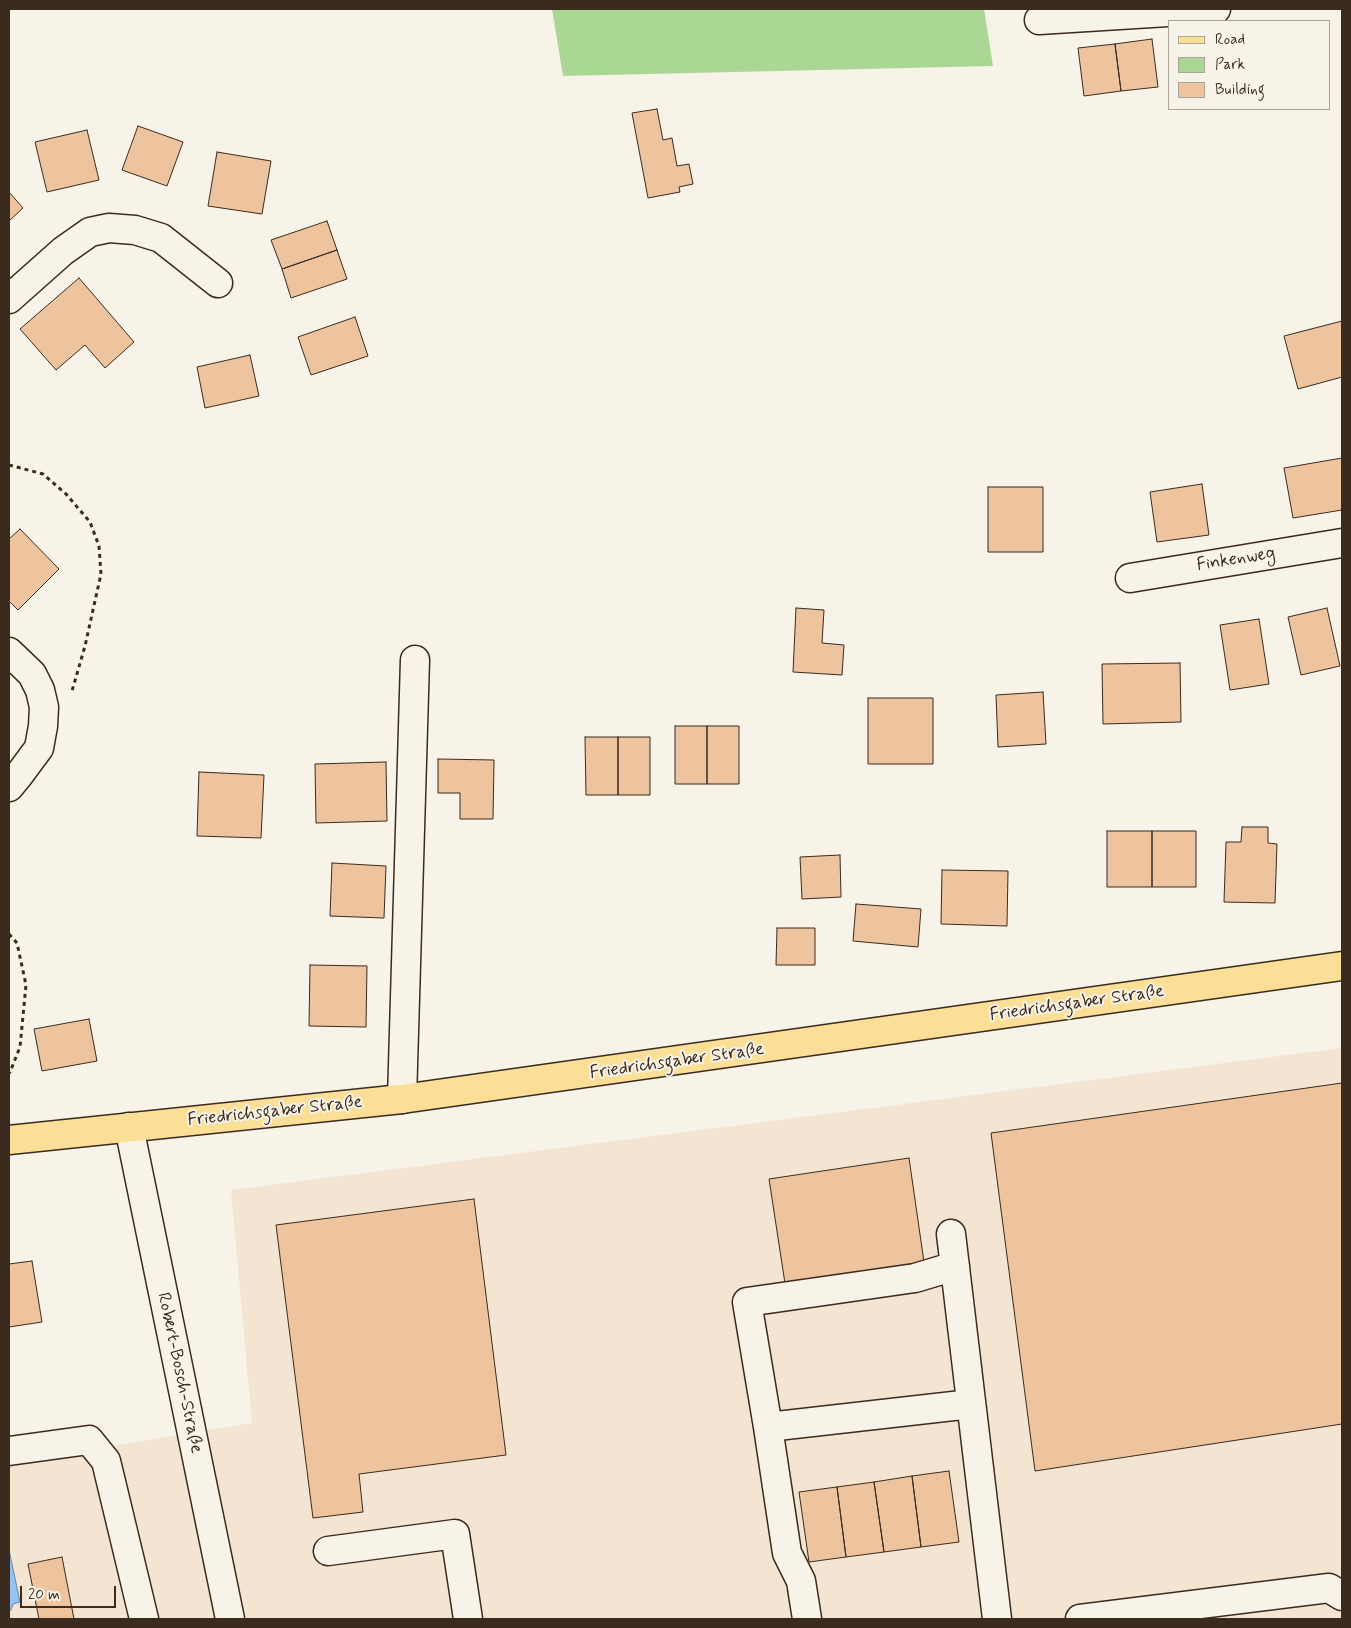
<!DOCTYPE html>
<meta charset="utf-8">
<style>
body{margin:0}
#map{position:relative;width:1351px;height:1628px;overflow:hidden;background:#f7f3e8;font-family:Mynerve,sans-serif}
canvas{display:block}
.frame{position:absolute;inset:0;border:10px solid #3b2a1e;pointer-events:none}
.legend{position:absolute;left:1168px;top:20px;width:162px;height:90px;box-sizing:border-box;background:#f7f3e8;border:1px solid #aca397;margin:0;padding:6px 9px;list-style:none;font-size:15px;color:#3b2a1e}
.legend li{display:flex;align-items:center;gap:10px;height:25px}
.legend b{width:25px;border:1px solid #aca397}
.scale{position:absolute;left:20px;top:1586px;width:96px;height:22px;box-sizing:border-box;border:2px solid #3b2a1e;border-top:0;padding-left:6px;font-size:15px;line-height:18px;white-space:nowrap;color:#3b2a1e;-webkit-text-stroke:4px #f7f3e8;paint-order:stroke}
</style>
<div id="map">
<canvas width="1351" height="1628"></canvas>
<div class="frame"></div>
<ul class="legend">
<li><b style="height:6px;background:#fbdf96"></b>Road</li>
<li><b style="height:14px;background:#abd795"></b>Park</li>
<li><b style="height:14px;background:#edc49d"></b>Building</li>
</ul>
<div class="scale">20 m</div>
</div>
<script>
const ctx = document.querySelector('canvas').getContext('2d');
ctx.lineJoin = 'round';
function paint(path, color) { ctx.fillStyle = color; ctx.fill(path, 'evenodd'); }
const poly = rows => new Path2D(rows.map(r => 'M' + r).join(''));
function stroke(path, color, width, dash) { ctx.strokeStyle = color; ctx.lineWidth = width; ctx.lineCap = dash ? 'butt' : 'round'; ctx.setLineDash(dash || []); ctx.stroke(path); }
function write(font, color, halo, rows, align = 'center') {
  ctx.font = font + ' Mynerve,sans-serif'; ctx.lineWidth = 4; ctx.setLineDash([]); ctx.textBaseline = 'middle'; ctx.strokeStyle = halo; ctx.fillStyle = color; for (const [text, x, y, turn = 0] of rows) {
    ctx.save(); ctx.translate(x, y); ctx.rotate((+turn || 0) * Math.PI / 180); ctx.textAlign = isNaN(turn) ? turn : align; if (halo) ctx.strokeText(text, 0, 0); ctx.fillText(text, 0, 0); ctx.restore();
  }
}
paint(poly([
 [1342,1048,1342,1619,9,1619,9,1463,252,1423,231,1190]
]), '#f4e5d2');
paint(poly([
 [552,9,984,9,993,66,563,76]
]), '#abd795');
const water = poly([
 [9,1550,20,1602,13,1604,11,1610,9,1611,9,1550]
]);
paint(water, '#95c3ef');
stroke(water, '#71869b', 1);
const building = poly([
 [1152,39,1158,87,1121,91,1115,44,1152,39],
 [1115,44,1121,91,1084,96,1078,48,1115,44],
 [657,109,663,140,672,138,677,166,689,164,693,184,679,187,680,192,648,198,632,113,657,109],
 [138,126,183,142,167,186,122,170,138,126],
 [87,130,99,180,47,192,35,142,87,130],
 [217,152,271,161,262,214,208,206,217,152],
 [9,192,23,208,9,221,9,192],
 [327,221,337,250,282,269,271,240,327,221],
 [337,250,347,279,291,298,282,269,337,250],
 [79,278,134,342,105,368,85,345,56,370,20,329,79,278],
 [355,317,368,356,311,375,298,337,355,317],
 [1342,321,1342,377,1298,389,1284,336,1342,321],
 [250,355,259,396,205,408,197,367,250,355],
 [1342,458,1342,510,1293,518,1284,468,1342,458],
 [1202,484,1209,535,1157,542,1150,492,1202,484],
 [988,487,1043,487,1043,552,988,552,988,487],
 [20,529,59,569,18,610,9,601,9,539,20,529],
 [796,608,824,610,822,643,844,645,842,675,793,672,796,608],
 [1327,608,1340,666,1301,675,1288,617,1327,608],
 [1259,619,1269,684,1230,690,1220,625,1259,619],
 [1180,663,1181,722,1103,724,1102,664,1180,663],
 [1043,692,1046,744,998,747,996,695,1043,692],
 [868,698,933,698,933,764,868,764,868,698],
 [675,726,707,726,707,784,675,784,675,726],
 [707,726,739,726,739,784,707,784,707,726],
 [585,737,618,737,618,795,586,795,585,737],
 [618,737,650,737,650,795,618,795,618,737],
 [438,759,494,760,493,819,460,819,460,793,438,793,438,759],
 [386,762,387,821,316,823,315,764,386,762],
 [199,772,264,775,261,838,197,836,199,772],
 [1242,827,1268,827,1268,843,1277,844,1275,903,1224,902,1226,842,1241,842,1242,827],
 [1107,831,1152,831,1152,887,1107,887,1107,831],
 [1152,831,1196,831,1196,887,1152,887,1152,831],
 [840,855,841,897,802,899,800,857,840,855],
 [332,863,386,866,384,918,330,916,332,863],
 [942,870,1008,871,1007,926,941,924,942,870],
 [856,904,921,909,918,947,853,941,856,904],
 [777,928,815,928,815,965,776,965,777,928],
 [310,965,367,966,366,1027,309,1026,310,965],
 [89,1019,97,1061,42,1071,34,1029,89,1019],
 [1342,1083,1342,1424,1035,1471,991,1133,1342,1083],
 [909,1158,925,1269,786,1290,769,1179,909,1158],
 [474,1199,506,1455,359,1474,363,1512,313,1518,276,1225,474,1199],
 [32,1261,42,1322,9,1327,9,1264,32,1261],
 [949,1471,959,1542,921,1547,912,1476,949,1471],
 [912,1476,921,1547,884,1552,874,1482,912,1476],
 [874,1482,884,1552,846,1557,837,1487,874,1482],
 [837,1487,846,1557,809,1562,799,1492,837,1487],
 [62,1557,74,1619,39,1619,28,1564,62,1557]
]);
paint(building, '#edc49d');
stroke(building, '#3b2a1e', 1);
const minor = poly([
 [1039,20,1216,9],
 [9,299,63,251,90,232,109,228,135,230,161,238,218,283],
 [1130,578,1342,543],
 [9,652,32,674,40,690,44,707,43,726,39,748,19,775,9,787],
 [402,1099,415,660],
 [129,1127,230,1619],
 [951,1234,997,1619],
 [768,1427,971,1404],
 [9,1451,89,1440,106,1461,144,1619],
 [328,1551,455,1534,468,1619],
 [807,1619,801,1581,787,1553,768,1427,747,1302,915,1278,955,1266],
 [1080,1619,1329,1588,1342,1596]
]);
const major = poly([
 [9,1140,402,1099,1342,966]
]);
stroke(minor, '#3b2a1e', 31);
stroke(major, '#3b2a1e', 31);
stroke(poly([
 [9,465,43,474,66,494,90,522,99,546,101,574,85,646,72,691],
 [9,934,17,943,26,985,20,1047,10,1072,9,1073]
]), '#3b2a1e', 3, [4, 4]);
stroke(minor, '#f7f3e8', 28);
stroke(major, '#fbdf96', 28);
write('18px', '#3b2a1e', '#f7f3e8', [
 ["Finkenweg",1236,560,-9],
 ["Friedrichsgaber Straße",1077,1004,-8],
 ["Friedrichsgaber Straße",677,1062,-8],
 ["Friedrichsgaber Straße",275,1112,-6],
 ["Robert-Bosch-Straße",179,1373,78]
]);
</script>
